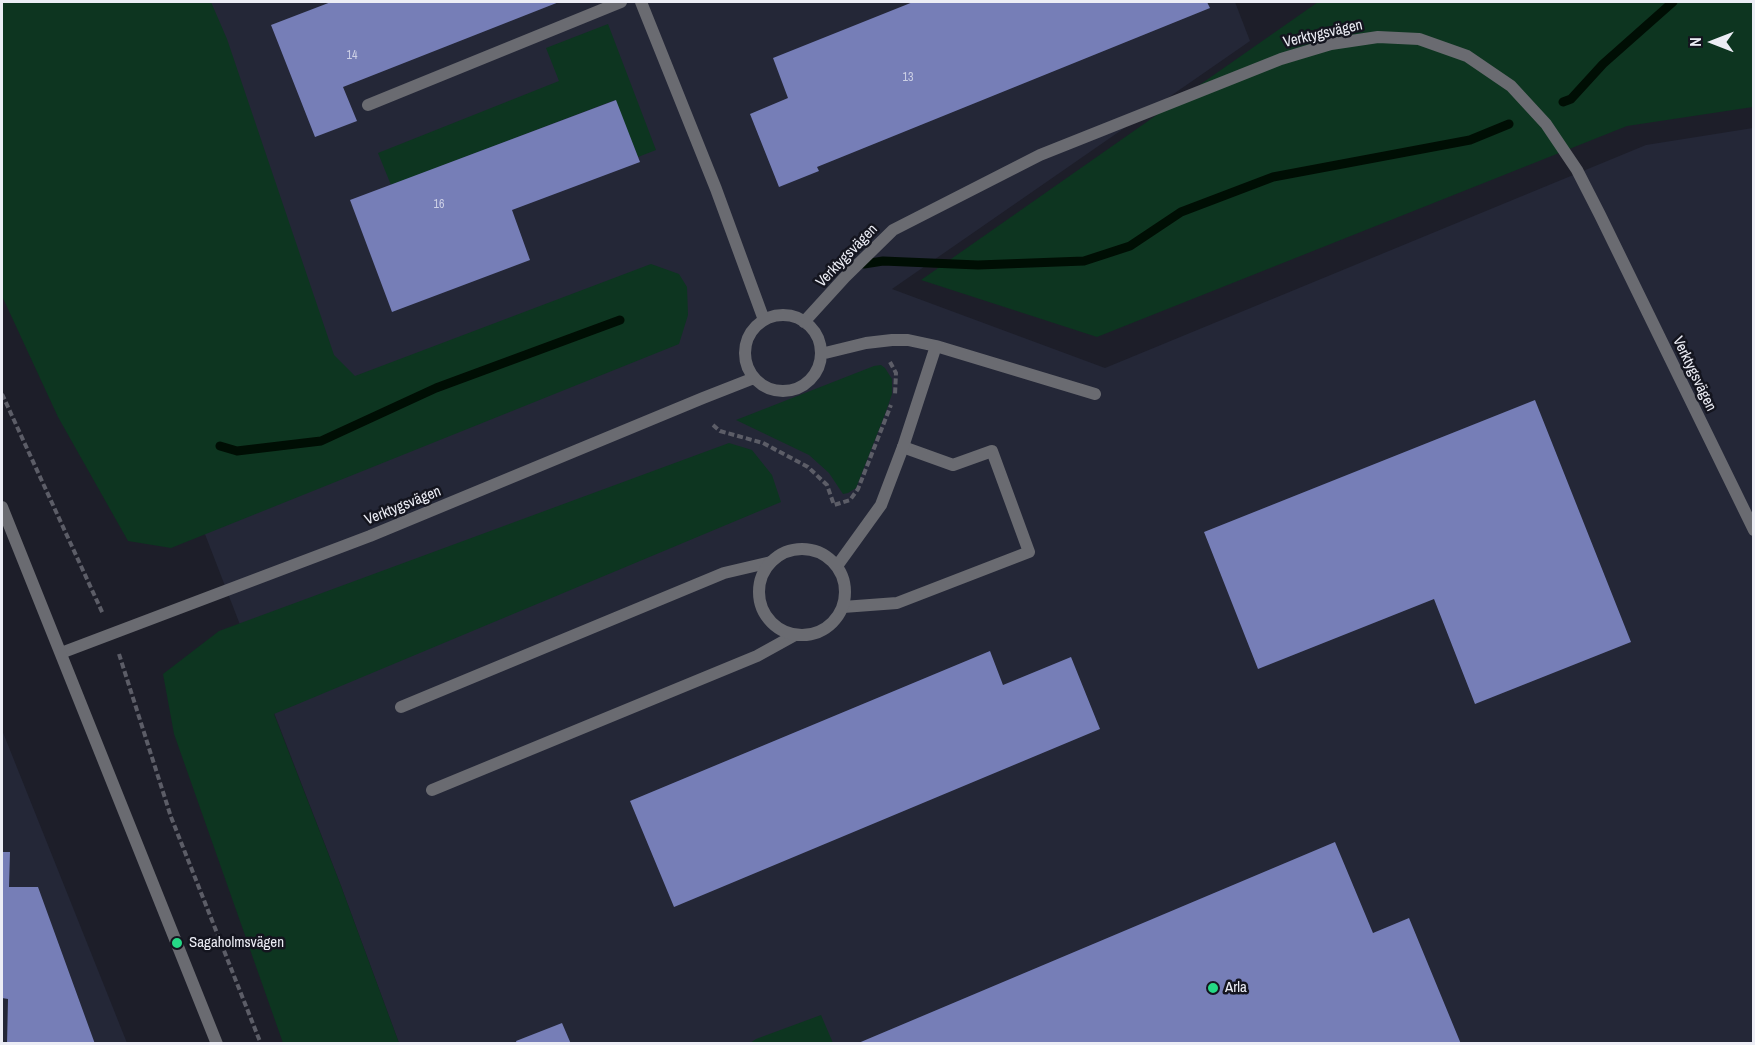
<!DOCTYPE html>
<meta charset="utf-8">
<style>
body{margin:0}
#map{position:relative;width:1755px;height:1045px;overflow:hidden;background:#1d1e29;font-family:"Archivo Narrow",sans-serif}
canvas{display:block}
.frame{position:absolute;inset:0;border:3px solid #ecedf5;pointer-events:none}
.north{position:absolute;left:1683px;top:12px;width:60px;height:60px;-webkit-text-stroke:4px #14151f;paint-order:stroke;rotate:270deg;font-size:16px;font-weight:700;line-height:24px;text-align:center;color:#ecedf5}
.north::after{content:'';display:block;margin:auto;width:21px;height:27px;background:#ecedf5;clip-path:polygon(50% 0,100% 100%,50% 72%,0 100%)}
</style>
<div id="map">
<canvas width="1755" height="1045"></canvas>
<div class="frame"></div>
<div class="north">N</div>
</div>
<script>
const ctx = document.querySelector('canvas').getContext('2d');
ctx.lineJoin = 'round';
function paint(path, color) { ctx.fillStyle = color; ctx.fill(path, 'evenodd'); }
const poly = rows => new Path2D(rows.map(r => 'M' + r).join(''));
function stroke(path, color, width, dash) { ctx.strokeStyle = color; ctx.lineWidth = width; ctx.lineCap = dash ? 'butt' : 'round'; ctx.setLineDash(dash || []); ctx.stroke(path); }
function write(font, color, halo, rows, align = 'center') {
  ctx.font = font + ' "Archivo Narrow",sans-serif'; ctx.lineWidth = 5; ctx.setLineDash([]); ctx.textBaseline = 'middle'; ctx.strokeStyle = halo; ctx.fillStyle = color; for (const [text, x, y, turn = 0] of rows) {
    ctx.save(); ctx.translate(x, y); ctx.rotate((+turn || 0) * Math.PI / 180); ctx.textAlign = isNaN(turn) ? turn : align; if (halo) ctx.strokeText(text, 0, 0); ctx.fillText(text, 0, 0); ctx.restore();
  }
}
paint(poly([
 [2,2,1235,2,1250,41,892,289,1105,368,1646,145,1753,128,1753,1043,399,1043,341,886,2,9],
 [2,730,127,1043,2,1043]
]), '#242737');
paint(poly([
 [2,2,211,2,227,39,334,355,355,376,651,264,679,274,687,287,688,315,679,344,171,548,128,541,58,417,2,296],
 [1318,2,1753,2,1753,107,1627,126,1097,337,921,280],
 [608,24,656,150,638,157,615,100,391,185,378,153,559,81,546,48],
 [881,365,885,368,892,379,892,394,885,414,856,488,848,493,843,494,829,473,809,455,736,420,874,366],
 [729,443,752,450,772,475,781,502,274,714,341,886,399,1043,283,1043,174,734,163,674,219,631],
 [821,1015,833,1043,750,1043,756,1039]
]), '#0d3520');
stroke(poly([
 [1563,102,1571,99,1603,64,1673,2],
 [864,264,883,261,978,265,1084,261,1130,246,1181,212,1273,177,1470,140,1509,124],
 [220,446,237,451,321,441,436,388,620,320]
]), '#000e04', 9);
paint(poly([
 [331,2,559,2,343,87,357,121,315,137,271,25],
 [913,2,1207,2,1210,8,817,167,819,171,779,187,750,114,788,98,773,58],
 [616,100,640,162,512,210,530,260,392,312,350,200],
 [1535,400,1631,642,1475,704,1434,599,1258,669,1204,532],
 [990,651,1003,685,1071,657,1100,729,674,907,630,801],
 [1335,842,1373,933,1409,918,1461,1044,856,1044],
 [2,852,10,852,9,887,38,887,95,1044,7,1044,8,999,2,998],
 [562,1023,571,1044,517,1044,516,1041]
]), '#767eb7');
stroke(poly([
 [890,362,896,373,895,395],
 [2,394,103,614],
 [713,425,720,431,763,443,808,467,827,485,834,505,850,500,858,489,891,405],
 [119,654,171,817,261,1044]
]), '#5c5d67', 4, [6, 3]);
stroke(poly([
 [368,105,621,2],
 [843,607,897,603,1029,552,992,451,953,465,903,447],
 [401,707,724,573,771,562],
 [432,790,757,656,795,635]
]), '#6a6b71', 12);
stroke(poly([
 [641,2,716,189,764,320],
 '745 353a38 38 0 1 1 76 0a38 38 0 1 1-76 0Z',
 [804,322,845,277,893,230,1040,155,1281,59,1331,44,1378,37,1419,39,1467,56,1511,86,1546,124,1577,170,1600,215,1754,530],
 [821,354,866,343,892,340,908,340,936,346,1095,394],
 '759 592a43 43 0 1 1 86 0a43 43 0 1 1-86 0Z',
 [837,566,881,505,903,447,936,346],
 [61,653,370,536,703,398,754,378]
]), '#6a6b71', 12);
stroke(poly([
 [2,507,217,1044]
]), '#6a6b71', 12);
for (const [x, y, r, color] of [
 [177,943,6,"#25d886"],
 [1213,988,6,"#25d886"]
]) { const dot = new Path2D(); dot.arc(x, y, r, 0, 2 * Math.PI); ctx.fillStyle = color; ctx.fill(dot); stroke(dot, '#14151f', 2); }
write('12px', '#ced1e6', null, [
 ["14",352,56],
 ["13",908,78],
 ["16",439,205]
]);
write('15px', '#ecedf5', '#14151f', [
 ["Verktygsvägen",1323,34,-13],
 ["Verktygsvägen",847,256,-46],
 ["Verktygsvägen",1694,374,64],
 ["Verktygsvägen",403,506,-22]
]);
write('15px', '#ecedf5', '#14151f', [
 ["Sagaholmsvägen",189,943],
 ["Arla",1225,988]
], 'left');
</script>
